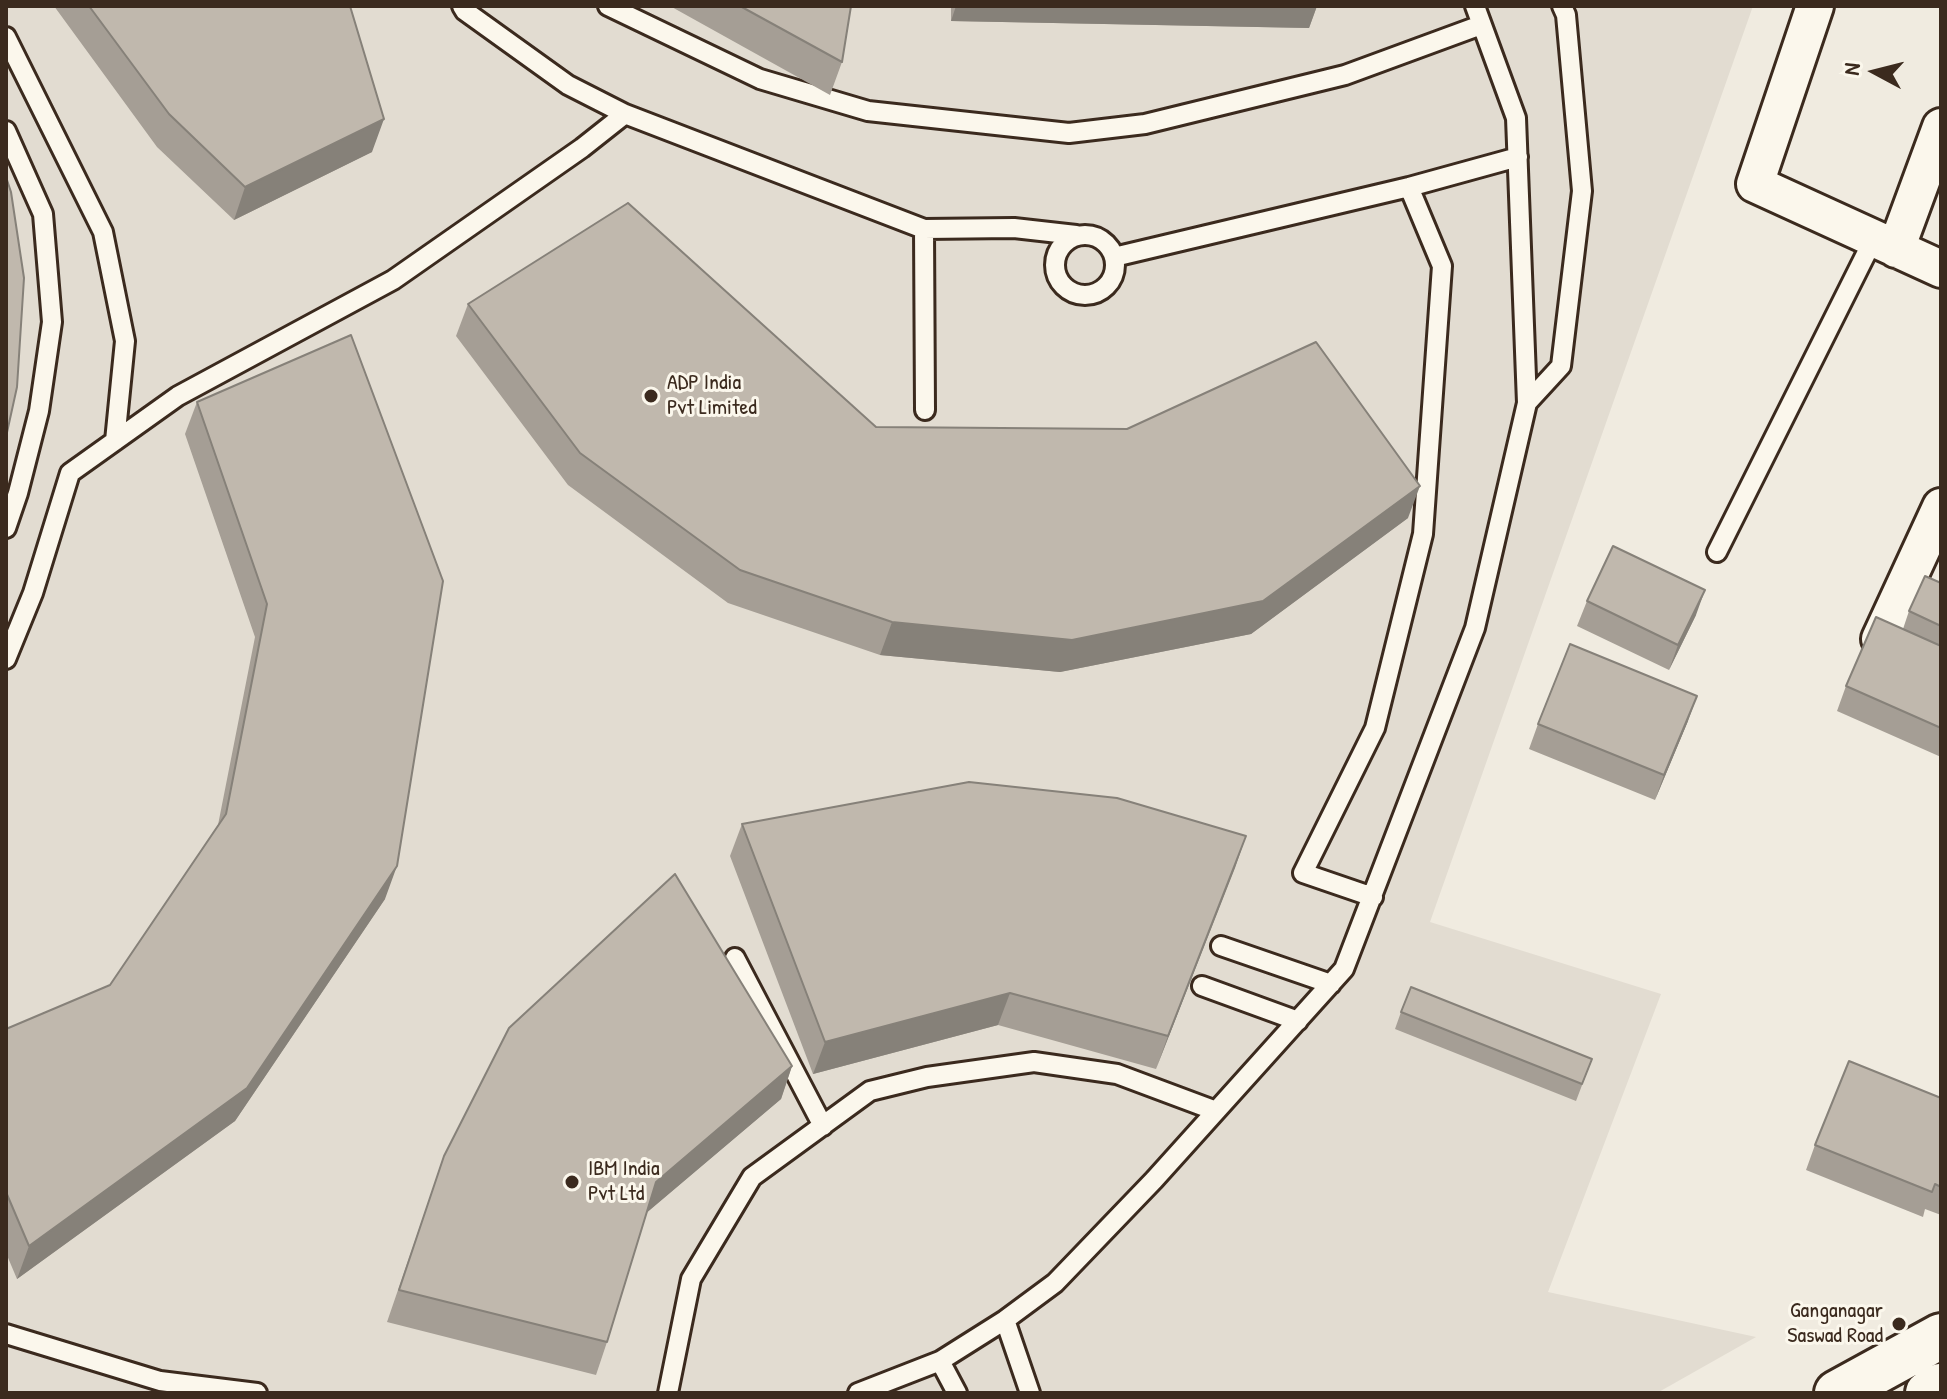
<!DOCTYPE html>
<style>
body{margin:0}
#map{position:relative;width:1947px;height:1399px;overflow:hidden;background:#f0ebe0;font-family:"Patrick Hand",sans-serif}
canvas{display:block}
.frame{position:absolute;inset:0;border:8px solid #3b2a1e;pointer-events:none}
.north{position:absolute;left:1835px;top:32px;width:80px;height:80px;-webkit-text-stroke:6px #fbf7ec;paint-order:stroke;rotate:277deg;font-size:22px;font-weight:700;line-height:32px;text-align:center;color:#3b2a1e}
.north::after{content:'';display:block;margin:auto;width:28px;height:36px;background:#3b2a1e;clip-path:polygon(50% 0,100% 100%,50% 72%,0 100%)}
</style>
<div id="map">
<canvas width="1947" height="1399"></canvas>
<div class="frame"></div>
<div class="north">N</div>
</div>
<script>
const ctx = document.querySelector('canvas').getContext('2d');
ctx.lineJoin = 'round';
function paint(path, color) { ctx.fillStyle = color; ctx.fill(path, 'evenodd'); }
const poly = rows => new Path2D(rows.map(r => 'M' + r).join(''));
function stroke(path, color, width, dash) { ctx.strokeStyle = color; ctx.lineWidth = width; ctx.lineCap = dash ? 'butt' : 'round'; ctx.setLineDash(dash || []); ctx.stroke(path); }
function write(font, color, halo, rows, align = 'center') {
  ctx.font = font + ' "Patrick Hand",sans-serif'; ctx.lineWidth = 6; ctx.setLineDash([]); ctx.textBaseline = 'middle'; ctx.strokeStyle = halo; ctx.fillStyle = color; for (const [text, x, y, turn = 0] of rows) {
    ctx.save(); ctx.translate(x, y); ctx.rotate((+turn || 0) * Math.PI / 180); ctx.textAlign = isNaN(turn) ? turn : align; if (halo) ctx.strokeText(text, 0, 0); ctx.fillText(text, 0, 0); ctx.restore();
  }
}
paint(poly([
 [6,6,1753,6,1430,922,1661,994,1548,1292,1756,1337,1657,1393,6,1393]
]), '#e2dcd1');
const lane = poly([
 [462,6,465,11,568,85,625,114,924,229,1014,228,1076,235],
 [608,6,760,79,868,111,1069,133,1145,124,1345,75,1481,25],
 [6,37,103,232,125,341,115,441],
 [6,131,43,214,52,322,39,411,18,493,6,528],
 [924,229,925,410],
 '1055 265a30 30 0 1 1 60 0a30 30 0 1 1-60 0Z',
 [1114,257,1409,187,1518,157],
 [1527,403,1561,366,1582,191,1566,15,1562,6],
 [1717,552,1873,240],
 [6,659,33,593,70,473,178,396,393,280,582,148,625,114],
 [1373,897,1303,873,1375,728,1423,534,1442,266,1409,187],
 [1221,946,1331,984],
 [735,958,823,1126],
 [1202,986,1298,1021],
 [1005,1320,1030,1393],
 [6,1334,160,1381,257,1393],
 [940,1361,957,1393],
 [668,1393,691,1279,752,1177,870,1091,927,1077,1034,1062,1117,1074,1216,1111],
 [858,1393,940,1361,1005,1320,1055,1283,1154,1180,1344,969,1475,628,1527,403,1516,118,1475,6]
]);
const street = poly([
 [1815,6,1755,184,1941,269],
 [1896,249,1941,127],
 [1941,507,1880,639,1941,665]
]);
const highway = poly([
 [1837,1393,1941,1336],
 [1928,1393,1941,1386]
]);
stroke(lane, '#3b2a1e', 24);
stroke(street, '#3b2a1e', 42);
stroke(highway, '#3b2a1e', 50);
stroke(lane, '#fbf7ec', 18);
stroke(street, '#fbf7ec', 36);
stroke(highway, '#fbf7ec', 44);
paint(poly([
 [54,6,350,6,372,152,234,220,157,147],
 [670,6,851,6,842,62,830,95],
 [951,6,1317,6,1309,28,951,21],
 [468,304,876,427,1408,518,1251,634,1060,672,880,655,728,603,568,485,456,336],
 [197,402,385,899,235,1121,17,1279,6,1253,6,1029,110,985,218,825,255,637,185,434],
 [1941,583,1941,757,1837,711,1846,686,1903,629,1909,611],
 [1587,601,1696,615,1669,670,1577,626],
 [1688,721,1655,800,1529,749,1538,724],
 [742,824,1246,836,1156,1069,998,1025,813,1074,730,856],
 [1401,1012,1592,1059,1576,1101,1395,1029],
 [792,1066,781,1099,647,1212,607,1342,596,1375,387,1322,444,1156],
 [1941,1098,1941,1215,1925,1209,1923,1217,1806,1170,1815,1145]
]), '#a59e95');
paint(poly([
 [956,6,1317,6,1309,28,951,21],
 [384,119,372,152,234,220,245,187],
 [1420,486,1408,518,1251,634,1060,672,880,655,892,622],
 [1705,590,1696,615,1669,670,1678,645],
 [1697,696,1688,721,1655,800,1664,775],
 [1246,836,1235,868,1156,1069,1168,1036],
 [397,866,385,899,235,1121,17,1279,29,1246],
 [1010,993,998,1025,813,1074,825,1042],
 [792,1066,781,1099,644,1215,656,1182]
]), '#868179');
const building = poly([
 [89,6,350,6,384,119,245,187,169,114,89,6],
 [740,6,851,6,842,62,740,6],
 [6,177,11,192,24,278,17,387,6,437,6,177],
 [628,203,876,427,1127,429,1316,342,1420,486,1263,601,1072,640,892,622,740,570,580,453,468,304,628,203],
 [351,335,443,581,397,866,247,1088,29,1246,6,1192,6,1029,110,985,226,814,267,604,197,402,351,335],
 [1613,546,1705,590,1678,645,1587,601,1613,546],
 [1925,576,1941,583,1941,626,1909,611,1925,576],
 [1876,617,1941,646,1941,728,1846,686,1876,617],
 [1570,644,1697,696,1664,775,1538,724,1570,644],
 [969,782,1117,798,1246,836,1168,1036,1010,993,825,1042,742,824,969,782],
 [675,874,792,1066,656,1182,607,1342,399,1290,444,1156,509,1028,675,874],
 [1411,987,1592,1059,1582,1084,1401,1012,1411,987],
 [1849,1061,1941,1098,1941,1187,1935,1184,1932,1192,1815,1145,1849,1061]
]);
paint(building, '#c0b8ad');
stroke(building, '#868179', 2);
for (const [x, y, r, color] of [
 [651,396,8,"#3b2a1e"],
 [572,1182,8,"#3b2a1e"],
 [1899,1324,8,"#3b2a1e"]
]) { const dot = new Path2D(); dot.arc(x, y, r, 0, 2 * Math.PI); ctx.fillStyle = color; ctx.fill(dot); stroke(dot, '#fbf7ec', 3); }
write('22px', '#3b2a1e', '#fbf7ec', [
 ["ADP India",667,383],
 ["Pvt Limited",667,408],
 ["IBM India",588,1169],
 ["Pvt Ltd",588,1194],
 ["Ganganagar",1883,1311,"right"],
 ["Saswad Road",1883,1336,"right"]
], 'left');
</script>
